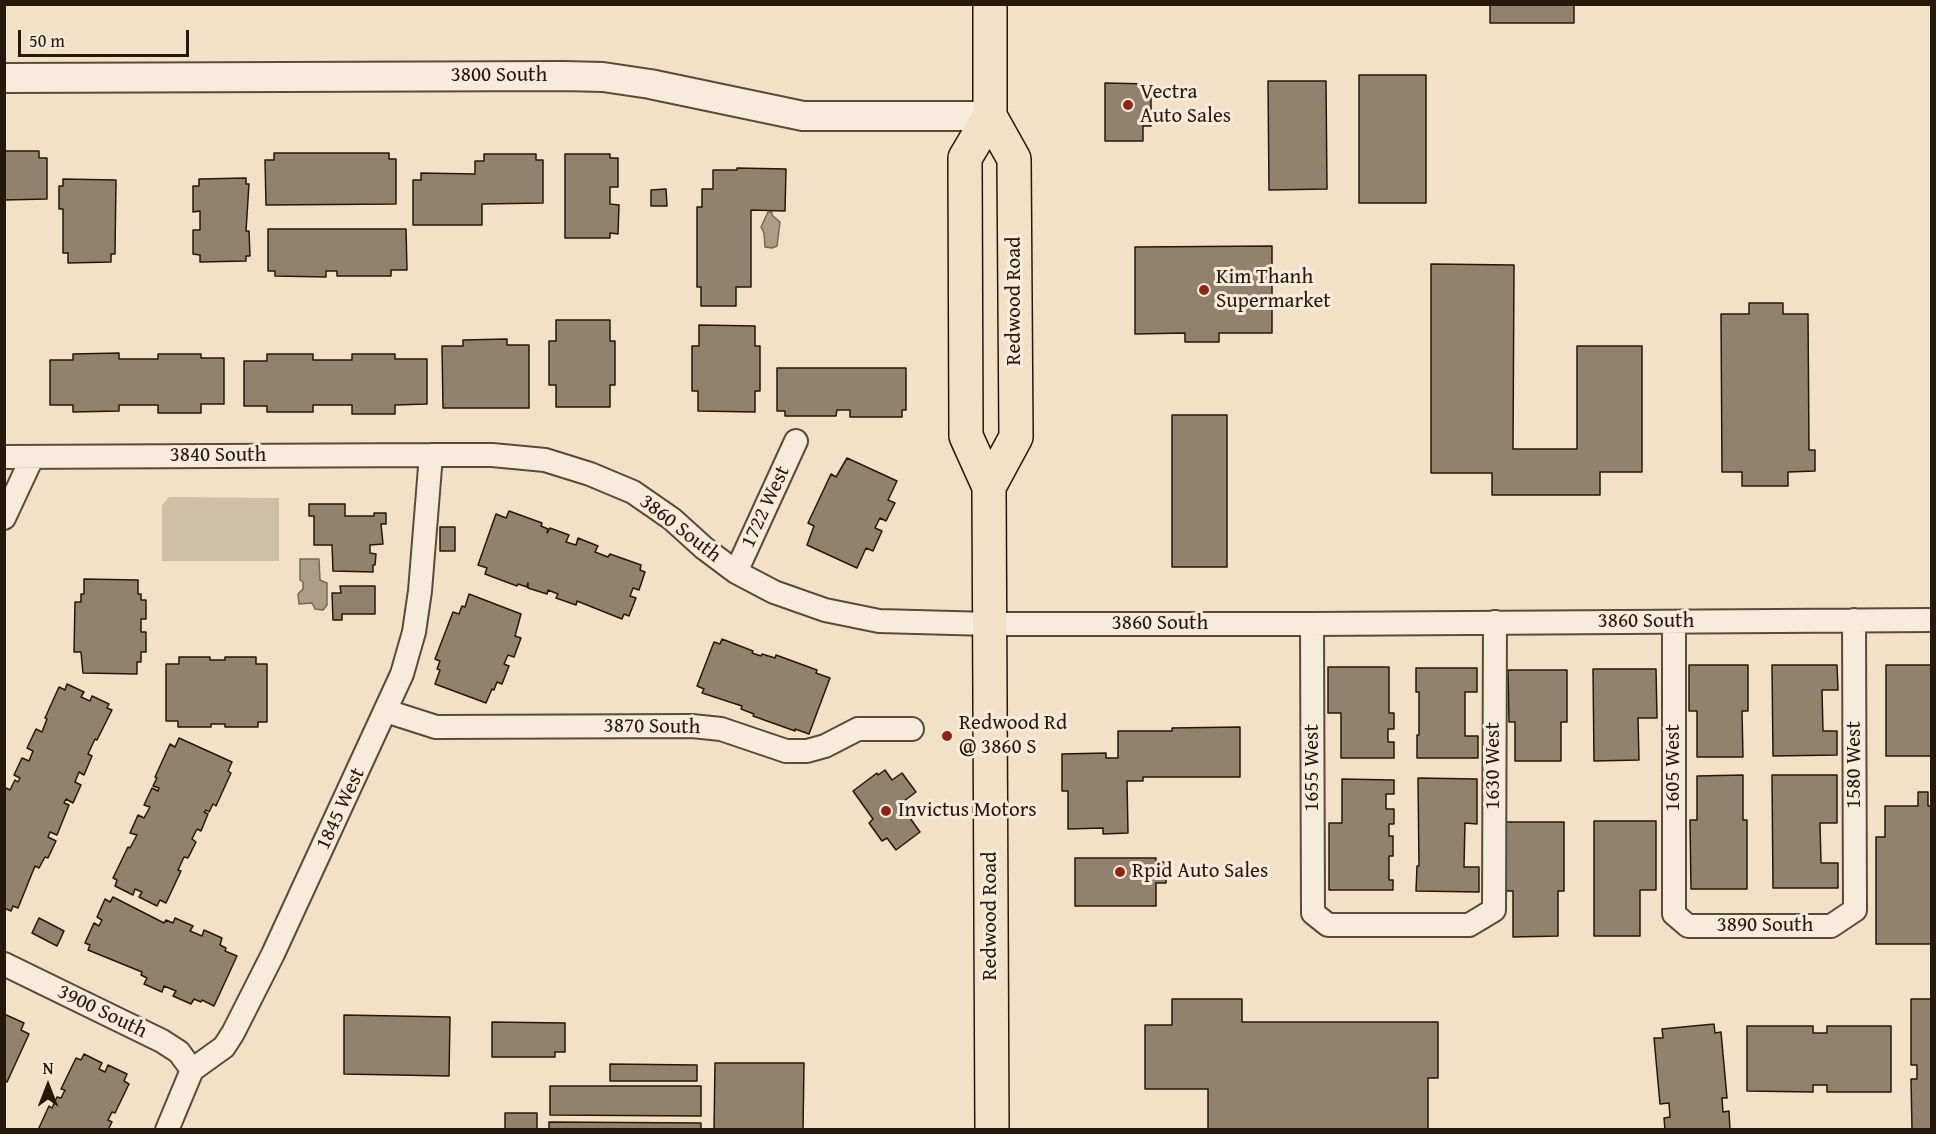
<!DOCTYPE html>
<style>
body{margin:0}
#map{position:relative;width:1936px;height:1134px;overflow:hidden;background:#f3e1c7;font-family:"Gentium Book Plus",serif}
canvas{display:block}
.frame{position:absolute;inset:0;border:6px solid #26180b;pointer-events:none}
.north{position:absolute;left:18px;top:1056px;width:60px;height:60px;-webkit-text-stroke:4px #f7ecdb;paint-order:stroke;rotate:0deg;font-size:16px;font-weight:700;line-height:24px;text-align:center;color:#26180b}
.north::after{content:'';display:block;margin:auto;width:21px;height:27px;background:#26180b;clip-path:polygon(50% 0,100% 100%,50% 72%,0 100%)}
.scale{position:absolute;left:18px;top:30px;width:171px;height:27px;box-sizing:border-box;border:3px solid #26180b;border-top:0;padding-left:8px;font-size:18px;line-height:21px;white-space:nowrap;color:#26180b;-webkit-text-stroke:4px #f7ecdb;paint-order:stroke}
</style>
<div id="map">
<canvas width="1936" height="1134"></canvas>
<div class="frame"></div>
<div class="north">N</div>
<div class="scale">50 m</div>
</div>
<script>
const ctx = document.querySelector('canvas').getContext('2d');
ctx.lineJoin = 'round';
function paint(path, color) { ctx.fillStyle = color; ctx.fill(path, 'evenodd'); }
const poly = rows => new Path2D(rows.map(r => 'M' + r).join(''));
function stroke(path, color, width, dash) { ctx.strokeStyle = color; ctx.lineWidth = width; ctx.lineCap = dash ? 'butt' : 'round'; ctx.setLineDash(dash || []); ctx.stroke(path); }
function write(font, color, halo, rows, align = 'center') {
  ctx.font = font + ' "Gentium Book Plus",serif'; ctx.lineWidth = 6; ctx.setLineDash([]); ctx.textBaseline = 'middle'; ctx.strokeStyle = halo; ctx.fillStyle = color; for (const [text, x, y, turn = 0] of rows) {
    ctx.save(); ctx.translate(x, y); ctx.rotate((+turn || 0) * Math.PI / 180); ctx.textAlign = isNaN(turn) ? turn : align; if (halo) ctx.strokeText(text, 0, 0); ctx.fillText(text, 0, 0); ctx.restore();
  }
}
paint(poly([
 [169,497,279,498,279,561,162,561,162,505]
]), '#d0bfa7');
const water = poly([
 [768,212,772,212,772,215,780,222,777,246,772,248,765,247,764,233,761,227,768,212],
 [300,559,319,559,320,580,327,583,327,605,323,610,315,609,312,603,299,604,298,594,303,589,303,582,300,580,300,559]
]);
paint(water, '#ad9d87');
stroke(water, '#776855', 1.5);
const building = poly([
 [1490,4,1574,4,1574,23,1490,23,1490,4],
 [1359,75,1426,75,1426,203,1359,203,1359,75],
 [1268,81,1326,81,1327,189,1269,190,1268,81],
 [1105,83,1151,84,1151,126,1143,126,1143,141,1105,141,1105,83],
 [4,151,39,151,39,158,47,158,47,199,4,200,4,151],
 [274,153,389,153,389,159,396,159,396,204,266,205,265,160,274,160,274,153],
 [484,154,536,154,536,160,543,160,543,203,482,204,482,225,413,225,413,180,421,180,421,173,475,174,475,161,484,161,484,154],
 [565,154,610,154,610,158,618,158,618,187,610,187,610,204,619,205,618,234,610,233,610,238,565,238,565,154],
 [737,168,786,169,785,211,751,210,751,287,736,287,736,306,701,306,701,287,697,287,697,207,702,207,702,189,713,189,713,170,737,170,737,168],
 [246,178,246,184,249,184,246,231,249,231,250,256,246,256,246,261,200,262,200,255,193,254,193,230,200,230,200,211,193,212,193,186,199,186,199,179,246,178],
 [63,179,116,180,115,254,111,254,111,262,68,263,68,253,63,253,63,209,59,209,59,186,63,186,63,179],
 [666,189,667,206,651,206,651,190,666,189],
 [268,229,406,229,407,270,391,270,391,276,337,276,337,271,326,271,326,277,275,276,275,271,268,271,268,229],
 [1272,246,1272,333,1219,333,1219,342,1185,342,1185,333,1135,334,1135,247,1272,246],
 [1431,264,1514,265,1513,449,1577,449,1577,346,1642,346,1642,472,1600,472,1600,495,1492,495,1492,473,1431,473,1431,264],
 [1749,303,1783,303,1783,314,1808,314,1809,450,1815,450,1815,471,1788,472,1788,486,1742,486,1742,472,1722,472,1721,314,1749,314,1749,303],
 [556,320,610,320,610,341,615,341,615,385,610,385,610,407,556,407,556,385,549,385,549,341,556,341,556,320],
 [699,325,755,326,755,346,760,346,760,391,755,391,755,412,698,411,698,391,692,391,692,346,699,346,699,325],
 [507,339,507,345,529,345,529,408,443,408,442,346,463,346,463,340,507,339],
 [119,353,119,359,158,359,158,354,201,354,201,358,224,358,224,404,201,404,201,413,158,413,158,405,119,405,119,411,73,412,73,405,50,405,50,360,73,360,73,354,119,353],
 [267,354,313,354,313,360,352,360,352,354,395,354,395,359,427,359,427,404,395,405,395,414,352,414,352,405,313,405,313,412,267,412,267,406,244,406,244,361,267,361,267,354],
 [777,368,906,368,906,410,902,410,902,417,850,417,850,410,837,410,836,416,785,416,785,411,777,411,777,368],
 [1172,415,1227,415,1227,567,1172,567,1172,415],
 [847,458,897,481,888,500,895,503,886,521,880,518,875,528,882,531,873,551,866,548,857,568,807,545,814,526,808,523,831,474,836,477,847,458],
 [309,504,345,504,345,516,374,516,374,513,386,513,386,524,381,524,383,544,370,545,370,553,376,554,375,565,373,565,373,572,333,571,332,545,314,545,314,516,309,516,309,504],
 [509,511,542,523,541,526,548,529,547,533,550,528,569,535,566,542,576,545,578,538,598,546,595,552,608,557,610,554,641,565,640,570,645,572,639,590,633,588,630,596,636,598,629,616,624,614,622,619,577,601,576,605,556,598,558,594,548,590,547,594,528,588,528,583,527,587,518,584,517,586,485,574,487,568,478,565,496,514,506,518,509,511],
 [440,527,455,527,455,551,440,551,440,527],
 [84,579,138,580,138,594,141,594,141,600,146,600,146,619,141,619,141,632,146,632,146,652,141,652,141,662,137,662,137,674,83,673,81,652,74,652,75,602,81,602,81,594,84,594,84,579],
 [340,586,375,586,375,614,342,614,342,620,333,620,332,593,341,593,340,586],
 [469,594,521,614,515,636,521,638,514,657,508,655,504,664,509,666,502,684,497,682,494,690,492,689,486,703,435,684,440,670,437,669,440,661,435,659,453,612,459,614,462,606,465,607,469,594],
 [722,639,753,651,752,653,761,656,762,654,775,658,776,655,817,670,816,673,830,678,809,734,795,729,795,731,753,716,754,714,741,709,742,706,702,693,704,689,697,686,714,642,720,644,722,639],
 [179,657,210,657,210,660,225,660,225,657,256,657,256,664,267,664,267,722,258,722,258,727,225,727,225,724,211,724,211,727,178,727,178,721,166,721,166,664,179,664,179,657],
 [1689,665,1748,665,1748,711,1742,711,1743,757,1697,757,1697,711,1689,711,1689,665],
 [1772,665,1837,665,1838,690,1822,690,1823,731,1837,731,1837,755,1773,756,1772,665],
 [1886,665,1932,665,1932,756,1886,756,1886,665],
 [1328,667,1389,667,1389,713,1394,713,1394,729,1388,729,1388,742,1394,742,1394,758,1341,758,1341,713,1328,713,1328,667],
 [1416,668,1477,668,1477,692,1465,692,1465,736,1478,736,1478,758,1417,758,1417,735,1419,735,1419,692,1416,692,1416,668],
 [1593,669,1656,669,1657,718,1638,718,1639,760,1594,761,1593,669],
 [1508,670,1567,670,1567,722,1561,722,1561,761,1515,761,1515,722,1509,722,1508,670],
 [67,684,84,692,81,697,90,701,92,696,109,704,107,708,112,710,97,740,95,739,88,754,92,756,84,775,79,772,75,782,81,785,73,803,66,799,64,803,69,805,57,835,50,832,48,837,56,841,48,858,45,857,39,868,35,866,18,908,13,906,11,911,4,908,4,792,6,788,10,790,15,780,18,782,20,778,14,775,22,758,29,761,33,751,27,748,36,729,42,732,47,719,45,718,59,687,65,690,67,684],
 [1240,727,1240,777,1143,777,1143,781,1127,781,1128,833,1103,834,1103,828,1068,829,1068,791,1062,791,1062,754,1106,753,1106,758,1118,758,1118,731,1172,731,1172,728,1240,727],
 [179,738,232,762,228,771,231,773,216,806,213,804,209,812,206,810,204,812,208,814,201,831,197,829,192,839,196,842,188,858,184,857,178,870,181,871,166,903,160,900,157,906,139,897,142,892,135,889,133,895,115,886,117,880,113,878,128,847,130,848,137,835,130,833,138,815,144,818,150,807,144,805,152,788,158,791,159,788,153,786,157,778,155,777,170,744,175,747,179,738],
 [885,770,892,780,902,773,916,792,900,804,920,832,896,850,887,838,882,841,869,823,873,819,853,791,877,773,878,775,885,770],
 [1743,775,1743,820,1747,820,1747,889,1691,889,1690,820,1697,820,1697,776,1743,775],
 [1772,775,1837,775,1837,823,1820,823,1821,863,1838,863,1838,888,1773,888,1772,775],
 [1418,778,1477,779,1477,824,1465,823,1464,867,1479,867,1479,892,1416,891,1417,866,1419,866,1418,778],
 [1342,779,1394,780,1394,794,1386,794,1386,809,1394,809,1394,824,1389,824,1389,836,1393,836,1393,856,1389,856,1389,880,1393,880,1393,890,1329,890,1329,823,1342,823,1342,779],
 [1918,792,1928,792,1928,806,1932,806,1932,944,1876,944,1876,837,1885,837,1885,806,1918,806,1918,792],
 [1594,821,1656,821,1656,890,1640,890,1640,936,1594,936,1594,821],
 [1506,822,1564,822,1564,891,1558,891,1558,936,1513,937,1513,891,1506,891,1506,822],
 [1075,858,1156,858,1156,862,1166,862,1166,883,1156,883,1156,906,1075,906,1075,858],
 [113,897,164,923,166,920,173,923,175,918,193,926,190,931,202,936,204,930,222,938,220,945,226,948,225,951,237,956,214,1006,202,1000,201,1002,194,999,191,1004,173,996,176,991,164,986,162,992,144,984,147,978,141,975,142,972,88,950,90,945,85,943,94,923,99,926,102,920,97,917,105,899,110,902,113,897],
 [39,918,64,931,57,946,32,933,39,918],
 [1172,999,1242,999,1242,1022,1438,1022,1438,1078,1428,1078,1428,1130,1208,1130,1208,1089,1145,1089,1145,1025,1172,1025,1172,999],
 [1911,999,1932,999,1932,1130,1912,1130,1911,1079,1917,1079,1917,1065,1911,1065,1911,999],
 [4,1014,24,1023,21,1030,29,1034,7,1082,4,1081,4,1014],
 [344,1015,450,1017,449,1076,344,1074,344,1015],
 [492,1022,565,1023,565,1052,555,1052,555,1057,492,1057,492,1022],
 [1714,1024,1715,1033,1721,1032,1727,1098,1722,1098,1723,1112,1729,1111,1730,1130,1665,1130,1664,1118,1670,1117,1669,1103,1660,1104,1654,1038,1663,1038,1662,1029,1714,1024],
 [1747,1026,1813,1026,1813,1033,1827,1033,1827,1026,1891,1026,1891,1092,1827,1092,1827,1085,1813,1085,1813,1092,1747,1091,1747,1026],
 [84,1054,102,1063,99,1069,105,1072,108,1065,127,1074,124,1081,129,1084,115,1113,112,1112,108,1120,112,1122,108,1130,38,1130,49,1106,52,1108,57,1097,61,1098,65,1090,61,1089,76,1058,81,1060,84,1054],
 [715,1063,804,1063,803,1130,714,1130,715,1063],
 [610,1064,697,1065,697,1081,610,1081,610,1064],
 [550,1086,701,1086,701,1116,550,1115,550,1086],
 [505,1113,537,1113,537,1130,505,1130,505,1113],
 [549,1122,701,1123,701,1130,549,1130,549,1122]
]);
paint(building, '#91816d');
stroke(building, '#26180b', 1.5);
const minor = poly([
 [4,457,431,455,492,455,545,460,590,474,633,492,672,519,704,548,736,572,774,592,825,610,879,621,990,624,1312,624,1932,620],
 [4,518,32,458],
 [736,572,796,441],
 [1674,622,1674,914,1688,926,1831,926,1855,910,1854,620],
 [1312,624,1313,913,1328,925,1469,925,1494,910,1495,622],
 [386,711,436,727,692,726,721,729,786,751,807,751,825,746,858,729,912,729],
 [4,964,162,1041,179,1052,192,1070],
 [167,1130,192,1070,224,1047,233,1033,273,954,402,674,414,632,420,591,431,455]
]);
const tertiary = poly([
 [4,78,563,76,603,77,650,84,803,116,990,116]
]);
const primary = poly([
 [990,116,965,158,966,436,989,487,992,1130],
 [989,487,1016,437,1014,159,990,116,990,4]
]);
stroke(minor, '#594a3a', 26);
stroke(tertiary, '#594a3a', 32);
stroke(primary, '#26180b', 36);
stroke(minor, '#f7ecdb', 22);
stroke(tertiary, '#f7ecdb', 28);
stroke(primary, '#f3e1c7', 33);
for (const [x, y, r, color] of [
 [1128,105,6,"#8f2418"],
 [1204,290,6,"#8f2418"],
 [947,736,6,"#8f2418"],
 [886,811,6,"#8f2418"],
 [1120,872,6,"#8f2418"]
]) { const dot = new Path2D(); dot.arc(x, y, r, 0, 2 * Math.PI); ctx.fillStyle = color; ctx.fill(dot); stroke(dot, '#f7ecdb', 2); }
write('21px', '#26180b', '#f7ecdb', [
 ["3800 South",499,76],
 ["Redwood Road",1015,301,-90],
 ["3840 South",218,456],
 ["1722 West",766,507,-65],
 ["3860 South",680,529,38],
 ["3860 South",1646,622],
 ["3860 South",1160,624],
 ["3870 South",652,727,1],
 ["1580 West",1855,765,-90],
 ["1630 West",1494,766,-90],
 ["1655 West",1313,768,-90],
 ["1605 West",1674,768,-90],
 ["1845 West",341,809,-65],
 ["Redwood Road",991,916,-90],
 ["3890 South",1765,926],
 ["3900 South",102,1012,26]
]);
write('21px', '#26180b', '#f7ecdb', [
 ["Vectra",1140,93],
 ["Auto Sales",1140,117],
 ["Kim Thanh",1216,278],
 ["Supermarket",1216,302],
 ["Redwood Rd",959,724],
 ["@ 3860 S",959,748],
 ["Invictus Motors",898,811],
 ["Rpid Auto Sales",1132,872]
], 'left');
</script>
